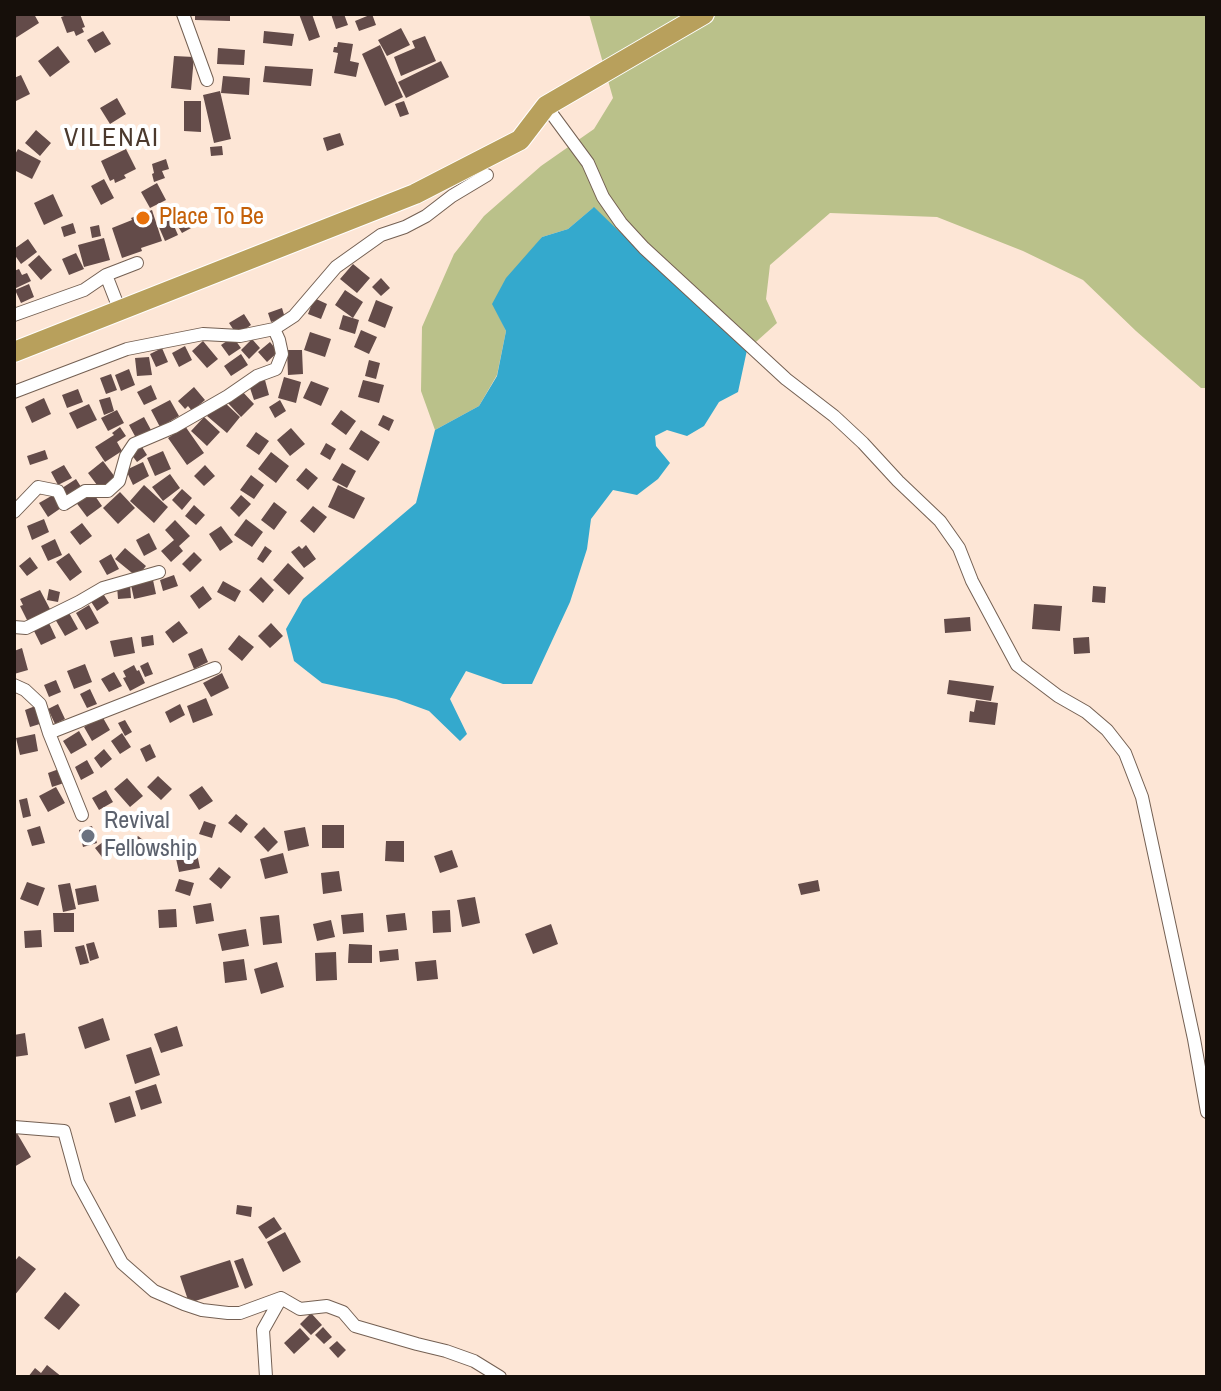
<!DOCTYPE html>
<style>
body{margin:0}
#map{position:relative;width:1221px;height:1391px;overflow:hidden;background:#fde6d6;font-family:"Archivo Narrow",sans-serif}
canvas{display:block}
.frame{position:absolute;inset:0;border:16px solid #160f0a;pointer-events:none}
</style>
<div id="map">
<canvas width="1221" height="1391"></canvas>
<div class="frame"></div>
</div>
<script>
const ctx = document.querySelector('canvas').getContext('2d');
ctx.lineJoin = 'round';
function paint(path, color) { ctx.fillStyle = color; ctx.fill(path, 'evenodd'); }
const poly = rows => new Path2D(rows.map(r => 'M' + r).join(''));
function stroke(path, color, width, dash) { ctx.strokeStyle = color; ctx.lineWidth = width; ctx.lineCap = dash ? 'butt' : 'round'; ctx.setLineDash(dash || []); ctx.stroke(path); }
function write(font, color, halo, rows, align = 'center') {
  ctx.font = font + ' "Archivo Narrow",sans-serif'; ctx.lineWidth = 8; ctx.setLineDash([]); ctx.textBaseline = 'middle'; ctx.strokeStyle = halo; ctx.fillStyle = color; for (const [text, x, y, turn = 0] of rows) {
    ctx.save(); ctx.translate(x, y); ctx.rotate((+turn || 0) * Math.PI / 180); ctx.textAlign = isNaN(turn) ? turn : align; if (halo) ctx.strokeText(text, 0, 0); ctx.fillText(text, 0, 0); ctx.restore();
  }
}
paint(poly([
 [589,14,1205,14,1207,18,1207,388,1201,388,1136,331,1083,280,1023,251,937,217,830,213,770,265,766,299,777,323,747,350,724,325,660,271,593,208,568,229,542,237,493,304,506,331,497,375,479,406,435,430,421,391,422,327,454,254,484,216,541,166,594,129,613,98]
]), '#bac18a');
paint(poly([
 [594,207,660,271,724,325,747,350,738,392,719,402,704,426,687,436,667,430,655,436,656,446,670,463,658,479,637,495,613,490,591,519,587,549,570,602,532,684,503,684,466,671,450,699,467,734,460,741,429,711,396,699,322,683,294,661,286,629,303,599,416,503,435,430,479,406,497,376,506,331,492,304,506,278,542,237,568,229]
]), '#34a9cd');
paint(poly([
 [14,14,34,14,39,23,14,39],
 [70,14,80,14,85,27,82,28,84,32,76,36,74,31,67,33,61,17],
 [195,14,230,14,230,21,195,20],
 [299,14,312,14,320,37,309,41],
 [331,14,344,14,348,25,336,29],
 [372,14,376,25,359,31,355,21],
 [401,28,410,45,387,56,378,40],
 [103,31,111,44,95,53,87,40],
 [264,31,294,34,292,46,263,43],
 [425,36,436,61,401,76,394,57,415,48,412,41],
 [338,42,353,44,350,61,359,63,356,77,334,73,338,53,333,52,334,47,337,47],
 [380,45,403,97,385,106,362,54],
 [58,46,70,62,50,77,38,61],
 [218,48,245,50,244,65,217,64],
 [174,56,194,57,191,90,171,88],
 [441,61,449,77,406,98,398,82],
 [265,66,313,69,311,86,263,82],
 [21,75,30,94,14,102,14,78],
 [223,76,250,78,249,95,221,93],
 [220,91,231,139,214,143,203,95],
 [117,98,126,114,110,124,100,108],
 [184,101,201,101,201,132,184,131],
 [404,101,409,114,400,117,395,104],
 [36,130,51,143,40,156,25,143],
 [340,133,344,145,327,151,323,138],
 [222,146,223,155,211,156,210,147],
 [18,149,41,161,32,179,14,170,14,156],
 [126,149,136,169,124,175,126,178,115,183,114,179,110,181,101,161],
 [166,159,169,169,162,171,165,178,154,182,152,174,154,173,152,164],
 [104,179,114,198,101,205,91,186],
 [157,183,166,200,150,208,141,192],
 [53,194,63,216,44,225,34,203],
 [152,210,162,241,141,248,142,251,122,258,112,228,132,220,131,218],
 [190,211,196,219,190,222,193,227,182,233,174,220],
 [171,219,178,235,165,241,158,225],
 [73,223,76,233,64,237,61,227],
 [99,225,101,236,92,238,90,227],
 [104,238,110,260,84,267,78,245],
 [28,239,37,252,21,264,14,254,14,249],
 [76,253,84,269,69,275,62,259],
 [39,255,52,270,41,280,28,265],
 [353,264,370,278,357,293,340,279],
 [19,269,22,275,27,273,31,281,14,289,14,271],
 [381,278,390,288,381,296,372,287],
 [29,284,34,297,21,303,15,290],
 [345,290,363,302,353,318,335,305],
 [314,298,327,304,321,319,308,314],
 [376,300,393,307,385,328,368,321],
 [282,308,285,318,271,322,268,313],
 [244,314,251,325,237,335,229,323],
 [343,315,359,320,355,334,339,329],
 [361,330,377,337,369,354,354,347],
 [310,332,331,339,325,357,304,350],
 [233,337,241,348,229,356,221,345],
 [252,339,260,348,249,359,241,350],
 [203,341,218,359,207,368,192,351],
 [270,342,278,352,267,362,258,352],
 [185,346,192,360,179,367,172,353],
 [162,348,168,362,156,367,150,354],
 [287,350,302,350,303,374,288,375],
 [241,354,248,365,231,376,224,366],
 [149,357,152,375,137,376,135,358],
 [369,360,380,363,376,379,365,376],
 [129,369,135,385,121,391,115,375],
 [111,374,117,390,106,394,100,378],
 [284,377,301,382,296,403,278,398],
 [265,380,269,395,254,400,249,385],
 [363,380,384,385,379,403,358,397],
 [311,381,329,388,321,406,303,398],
 [151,385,157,399,144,405,137,392],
 [194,387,205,400,192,411,188,406,185,409,178,401],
 [78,389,83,402,67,408,62,395],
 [240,389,254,404,241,417,227,402],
 [110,397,114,411,104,415,99,400],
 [44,398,51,414,32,423,25,407],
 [170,400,179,416,160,427,151,410],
 [222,400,240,417,227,433,207,416],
 [280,400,286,411,275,418,269,407],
 [89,404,97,420,77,429,69,413],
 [117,410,124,423,108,431,101,418],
 [341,410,356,421,346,435,331,424],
 [383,415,394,420,389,431,378,425],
 [144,417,151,430,136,438,129,425],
 [204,417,220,432,207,446,191,431],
 [185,426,204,453,187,465,168,438],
 [120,427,126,436,117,442,122,451,105,462,95,447,114,435,112,433],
 [291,428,305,444,290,456,277,440],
 [361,430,380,442,368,461,349,449],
 [256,432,269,441,259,455,246,446],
 [326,443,336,449,330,460,320,454],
 [142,447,147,455,137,462,131,454],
 [45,450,48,459,30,465,27,456],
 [163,451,171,469,155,476,147,458],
 [271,452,289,466,276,483,258,469],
 [103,461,115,477,100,489,88,473],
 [143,462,149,476,133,485,126,470],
 [342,463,356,471,347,488,332,480],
 [64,465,72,478,58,485,51,472],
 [205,465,215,476,204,486,194,476],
 [306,468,318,478,308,490,296,480],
 [170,474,180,488,163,501,152,487],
 [251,475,264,485,254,499,240,490],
 [76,479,83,490,66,501,59,490],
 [144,485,168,507,154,523,130,501],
 [338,485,365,498,354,519,328,507],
 [182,489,192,498,182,510,172,500],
 [120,492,135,508,118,524,103,508],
 [93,493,102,506,87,517,75,501,84,495,86,498],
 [53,495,61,508,48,517,39,503],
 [241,495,251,504,239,517,230,508],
 [274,502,287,512,274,530,261,520],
 [194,505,205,515,196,525,185,516],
 [313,506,327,517,314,533,300,521],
 [44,519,49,532,32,540,27,526],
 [246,519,263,532,252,547,234,535],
 [175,520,190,536,179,546,183,551,171,562,161,551,174,540,165,530],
 [82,523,92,536,80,545,70,532],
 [221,526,233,542,220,551,209,534],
 [149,533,157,549,144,556,136,540],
 [55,539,62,555,48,561,41,546],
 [306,545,316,559,304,568,291,552,299,546,302,549],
 [265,546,272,551,263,563,257,559],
 [125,548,146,566,137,577,115,559],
 [194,552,202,560,190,572,182,564],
 [69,553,82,572,70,581,56,562],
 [111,554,119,569,107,575,99,561],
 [30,557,38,568,27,576,19,566],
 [288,563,304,578,289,595,273,580],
 [174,575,178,586,163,591,160,580],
 [261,577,274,590,263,603,249,590],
 [153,580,156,594,134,599,131,585],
 [223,581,241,591,235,602,217,592],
 [130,585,131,598,118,599,117,586],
 [203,586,212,599,199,609,190,596],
 [1093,586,1106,587,1105,603,1092,602],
 [49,589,60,592,58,602,47,600],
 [40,590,51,611,28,622,20,606,23,605,20,599],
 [102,592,109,603,97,611,90,600],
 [1034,604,1062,606,1060,631,1032,629],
 [89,605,99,623,86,630,76,613],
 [68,611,78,629,65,636,55,619],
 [970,617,971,631,945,633,944,619],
 [179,621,188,633,173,643,165,632],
 [49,623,56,638,41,645,34,631],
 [271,623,283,636,270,648,258,636],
 [153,635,154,645,142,647,141,637],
 [239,635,254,647,242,661,228,649],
 [132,637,135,653,114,657,110,641],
 [1089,637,1090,653,1074,654,1073,638],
 [22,648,28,670,14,674,14,651],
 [202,648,208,662,194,669,188,654],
 [148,662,153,674,145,677,140,666],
 [85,664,92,682,74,689,67,671],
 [134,665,137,671,139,670,145,683,130,691,123,678,126,677,123,671],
 [114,672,122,686,109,692,101,679],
 [222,673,229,688,211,697,203,683],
 [56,680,61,692,49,697,44,685],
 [949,680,994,686,991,701,947,694],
 [90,689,97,704,87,708,80,694],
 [206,698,213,715,193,723,187,706],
 [976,700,998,703,995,725,969,722,970,711,974,712],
 [58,704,65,719,55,724,48,709],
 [180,704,185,715,170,723,165,712],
 [38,705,43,723,30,727,25,710],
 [102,716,110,730,92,741,84,727],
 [125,720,132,732,125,736,118,723],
 [79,731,87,745,71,754,63,741],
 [122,733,131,747,120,754,111,741],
 [35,734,38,751,20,755,16,738],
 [150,744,156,757,146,762,140,749],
 [104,749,112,759,101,768,94,758],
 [87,760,94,773,81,780,75,767],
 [59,769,64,783,52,787,48,773],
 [158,776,172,789,161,800,147,787],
 [127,778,143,796,130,807,114,789],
 [202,786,213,801,199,810,189,795],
 [56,787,65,803,48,812,39,796],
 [106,790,113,802,99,810,92,798],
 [27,798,31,816,23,818,19,800],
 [236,814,248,824,241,833,228,823],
 [165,816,167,826,155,828,153,818],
 [204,821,216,825,212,838,199,834],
 [322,825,344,825,344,848,322,848],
 [40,826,45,843,32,846,27,830],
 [92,826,97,843,83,847,79,830],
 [264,827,278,842,268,852,254,837],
 [305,827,309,846,288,851,284,831],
 [138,836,152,847,142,859,129,847],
 [108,838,115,846,102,857,95,848],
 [386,841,404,841,404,862,385,861],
 [196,849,200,868,179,872,175,854],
 [452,850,458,867,440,873,434,856],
 [283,853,288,873,265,879,260,859],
 [219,867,231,877,221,889,209,879],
 [339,871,342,891,323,894,321,873],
 [179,879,194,883,190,896,175,891],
 [818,880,820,891,801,895,798,884],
 [27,882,45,888,38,906,20,899],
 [70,883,76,909,63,912,58,885],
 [96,885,99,901,78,905,75,889],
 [475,897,480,923,462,927,457,900],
 [211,903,214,921,196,924,193,906],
 [176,909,177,927,159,928,158,910],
 [450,910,451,932,433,933,432,911],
 [53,913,74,913,74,932,54,932],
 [363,913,364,932,343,934,341,915],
 [405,913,407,930,388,932,386,915],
 [279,915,282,943,263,945,260,917],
 [331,920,335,937,317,941,313,924],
 [551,924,558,944,533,954,525,934],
 [246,929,249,946,222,951,218,934],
 [41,930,42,947,25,948,24,931],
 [94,942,99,958,90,961,86,944],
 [349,944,372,945,372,963,348,963],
 [84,945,89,963,80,965,75,947],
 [398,949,399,960,380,962,379,951],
 [336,952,337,980,316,981,315,953],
 [244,959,247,980,225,983,223,962],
 [436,960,438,979,417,981,415,962],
 [277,962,284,987,261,994,254,969],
 [103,1018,110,1040,85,1049,78,1027],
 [177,1026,183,1046,161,1053,154,1034],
 [25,1033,28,1055,14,1057,14,1035],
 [151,1047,160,1075,135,1084,126,1055],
 [156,1084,162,1103,141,1110,135,1091],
 [130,1096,136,1116,115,1123,109,1103],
 [14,1128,31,1157,14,1167],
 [237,1205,252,1207,251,1217,236,1214],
 [274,1217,282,1229,266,1239,258,1227],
 [285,1232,301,1262,283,1272,267,1242],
 [19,1256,36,1269,14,1296,14,1262],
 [243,1258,253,1285,245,1289,234,1261],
 [230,1260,239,1287,189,1303,180,1276],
 [65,1292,80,1305,59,1330,44,1318],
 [311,1313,322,1325,311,1335,300,1324],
 [323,1327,332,1337,324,1344,315,1335],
 [300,1328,310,1339,294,1354,284,1343],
 [337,1341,346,1350,338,1358,329,1348],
 [47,1365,62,1377,28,1377,35,1368,41,1373]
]), '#634b49');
const minor = poly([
 [183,14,207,80],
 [546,106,588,163,603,197,621,223,644,248,786,379,834,416,863,443,898,481,940,521,959,548,972,581,1017,665,1058,696,1086,712,1107,730,1125,753,1142,797,1194,1039,1207,1112],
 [106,275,137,263],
 [14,315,84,290,106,275,120,311],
 [14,392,127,349,203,334,240,336,274,329,294,316,336,267,381,235,405,227,426,216,452,196,487,175],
 [14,512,38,487,58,491,64,504,85,491,108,491,119,481,126,456,134,444,174,427,228,396,257,376,276,369,282,354,279,340,274,329],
 [14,627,26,628,79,602,103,588,159,572],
 [14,685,25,690,40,704,49,733,82,815],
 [49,733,215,668],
 [14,1127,64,1131,78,1182,122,1263,154,1291,184,1304,202,1310,228,1313,240,1313,281,1298],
 [281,1298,300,1309,327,1306,343,1312,355,1326,417,1344,446,1351,474,1361,500,1377],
 [266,1377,263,1330,281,1298]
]);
const trunk = poly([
 [14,352,415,194,520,140,546,106,704,14]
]);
stroke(minor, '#746053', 14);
stroke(trunk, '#fff', 22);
stroke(minor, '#fff', 12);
stroke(trunk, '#b8a05c', 20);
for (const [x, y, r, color] of [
 [143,218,8,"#e8710a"],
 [88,836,8,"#6b7280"]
]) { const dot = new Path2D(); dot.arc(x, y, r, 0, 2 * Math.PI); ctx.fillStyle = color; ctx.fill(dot); stroke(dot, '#fff', 3); }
write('24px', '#c56008', '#fff', [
 ["Place To Be",159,218]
], 'left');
write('24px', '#5b616d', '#fff', [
 ["Revival",104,822],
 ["Fellowship",104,850]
], 'left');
ctx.letterSpacing = '2px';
write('26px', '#4b392d', '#fff', [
 ["VILENAI",112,139]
]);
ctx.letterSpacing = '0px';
</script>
